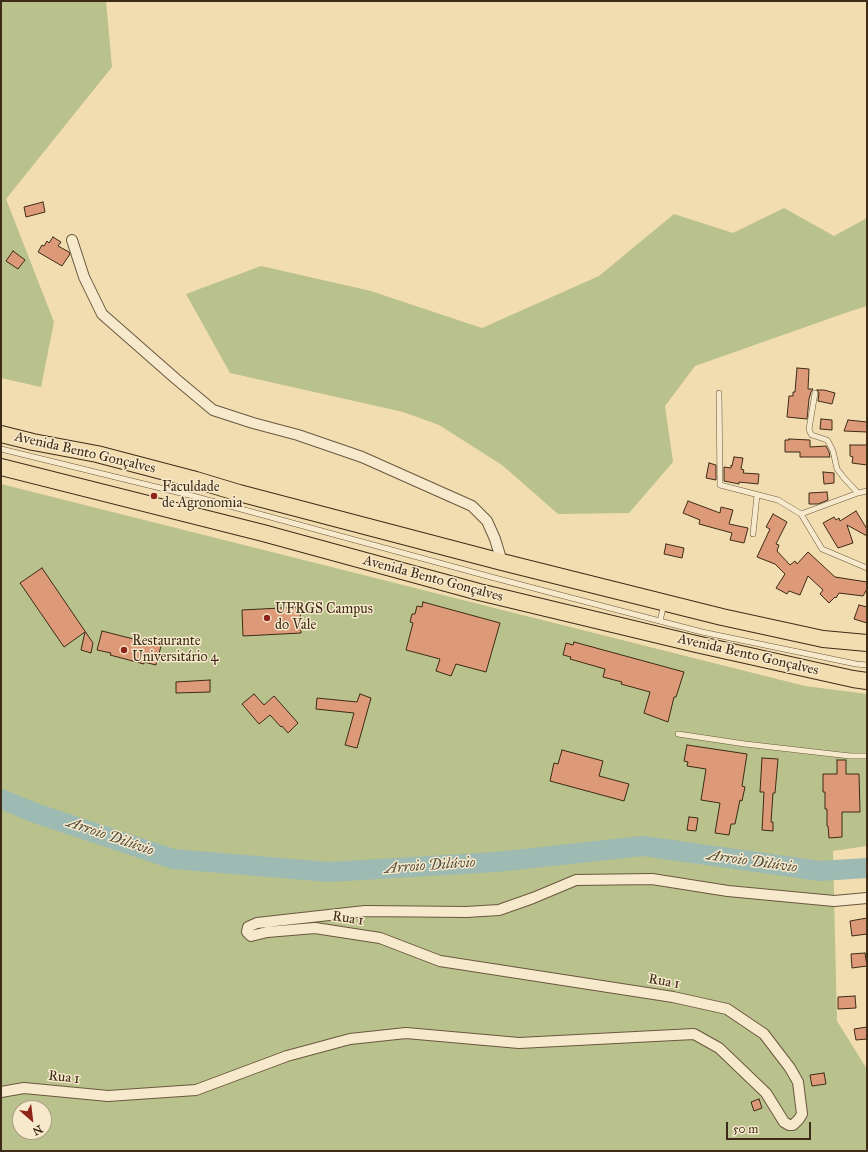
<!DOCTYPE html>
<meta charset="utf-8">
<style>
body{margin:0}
#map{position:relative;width:868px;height:1152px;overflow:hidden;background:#f2ddb1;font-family:"IM FELL Great Primer",serif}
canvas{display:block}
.frame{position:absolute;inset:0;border:2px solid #3d2b17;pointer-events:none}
.north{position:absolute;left:12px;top:1100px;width:40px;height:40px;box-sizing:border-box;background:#f7e9cc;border:1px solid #ad9d84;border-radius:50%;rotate:152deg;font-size:11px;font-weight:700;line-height:16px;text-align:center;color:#3d2b17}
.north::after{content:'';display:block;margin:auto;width:14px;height:18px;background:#8f2418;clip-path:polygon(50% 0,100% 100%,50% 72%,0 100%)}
.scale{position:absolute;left:726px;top:1122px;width:85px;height:18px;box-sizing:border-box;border:2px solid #3d2b17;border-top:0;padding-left:5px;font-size:12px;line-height:14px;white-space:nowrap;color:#3d2b17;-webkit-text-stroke:3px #f7e9cc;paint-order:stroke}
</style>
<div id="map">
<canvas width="868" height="1152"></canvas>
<div class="frame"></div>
<div class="north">N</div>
<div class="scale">50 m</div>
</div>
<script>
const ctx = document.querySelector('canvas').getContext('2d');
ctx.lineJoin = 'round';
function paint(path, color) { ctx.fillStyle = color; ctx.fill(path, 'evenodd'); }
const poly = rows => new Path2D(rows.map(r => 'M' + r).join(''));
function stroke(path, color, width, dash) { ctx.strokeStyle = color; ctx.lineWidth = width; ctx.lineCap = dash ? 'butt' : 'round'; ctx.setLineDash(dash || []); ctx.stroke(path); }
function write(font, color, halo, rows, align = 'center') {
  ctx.font = font + ' "IM FELL Great Primer",serif'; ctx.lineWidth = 3; ctx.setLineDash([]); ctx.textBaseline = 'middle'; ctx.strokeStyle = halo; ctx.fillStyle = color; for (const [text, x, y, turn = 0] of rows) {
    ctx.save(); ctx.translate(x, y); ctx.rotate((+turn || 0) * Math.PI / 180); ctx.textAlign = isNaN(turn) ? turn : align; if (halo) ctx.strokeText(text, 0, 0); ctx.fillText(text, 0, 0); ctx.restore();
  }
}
paint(poly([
 [1,1,106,1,112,67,6,199,54,322,41,387,1,378],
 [784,208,834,236,867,218,867,306,848,312,695,366,665,406,673,462,629,513,558,514,502,465,439,425,403,412,230,373,186,294,261,266,371,291,482,328,599,276,674,214,733,233],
 [1,484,805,686,867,694,867,846,833,851,837,1021,867,1069,867,1151,1,1151],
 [20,1108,44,1108,44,1132,20,1132]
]), '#b9c18c');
stroke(poly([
 [1,799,38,814,173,859,329,872,496,862,643,846,820,871,867,868]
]), '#9dbab3', 20);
const building = poly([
 [43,202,45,212,26,217,24,207,43,202],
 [53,237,61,242,58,246,69,252,70,254,62,266,38,252,42,245,44,246,47,241,49,243,53,237],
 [13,251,25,260,18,269,6,261,13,251],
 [797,368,809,369,808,389,813,389,811,392,809,399,807,419,787,417,789,396,793,396,793,392,795,392,797,368],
 [817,390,824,390,835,393,832,404,818,401,819,393,817,390],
 [821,419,832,420,832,430,820,429,821,419],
 [848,420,867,422,867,432,844,431,848,420],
 [789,439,810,440,810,447,826,446,829,452,830,457,800,457,800,452,785,452,785,440,789,440,789,439],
 [850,445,867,445,867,465,852,463,853,457,850,456,850,445],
 [734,457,743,458,741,469,744,470,743,473,759,474,758,484,739,482,739,484,724,481,724,467,731,468,731,465,732,466,734,457],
 [709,463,716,465,716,480,706,478,709,463],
 [823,472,834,473,834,483,824,484,823,472],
 [827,492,828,500,818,504,809,504,809,493,827,492],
 [688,501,720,513,721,507,733,510,729,524,748,528,744,543,730,540,732,533,699,524,700,520,683,513,688,501],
 [856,511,867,529,867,536,847,525,853,543,838,548,823,523,834,517,836,520,839,518,840,521,856,511],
 [773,514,787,522,776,544,779,545,777,551,790,565,795,561,797,564,808,552,835,577,867,582,867,589,863,596,839,593,836,598,835,597,829,603,820,594,823,590,808,576,800,595,789,591,787,594,776,588,785,574,775,564,757,557,770,529,766,527,773,514],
 [666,544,684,548,682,558,664,554,666,544],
 [42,568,93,643,91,653,81,650,85,632,64,647,20,583,42,568],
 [423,602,500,623,486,672,456,664,451,676,436,671,440,659,406,650,413,623,410,622,412,614,415,614,417,606,422,607,423,602],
 [859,605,867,607,867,623,854,619,859,605],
 [300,607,301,633,243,636,242,610,300,607],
 [102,631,161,646,156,665,144,662,144,664,110,655,111,653,97,650,102,631],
 [574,642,684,672,676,697,674,697,668,722,644,713,650,692,621,684,622,682,603,677,605,669,570,659,571,657,563,655,566,643,573,645,574,642],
 [210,680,210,692,176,693,176,682,210,680],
 [254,694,264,705,274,696,298,723,288,733,282,726,281,727,270,715,259,724,242,704,254,694],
 [360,694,371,698,357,748,345,745,354,713,316,709,317,698,357,702,360,694],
 [687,745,747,754,742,786,745,787,742,801,740,800,735,824,731,824,729,835,715,833,720,803,701,800,706,769,687,766,688,762,684,761,687,745],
 [562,750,603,761,599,776,629,784,624,801,550,781,554,763,558,764,562,750],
 [762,758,778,759,775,793,773,793,771,822,773,822,773,831,762,830,764,792,760,792,762,758],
 [837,760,846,760,846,774,859,774,860,812,842,812,842,837,829,838,828,826,827,826,827,809,825,809,825,792,823,792,823,774,837,774,837,760],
 [689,817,698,818,696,831,687,830,689,817],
 [867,918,867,934,852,936,850,921,867,918],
 [865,953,867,966,852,968,851,954,865,953],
 [855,996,856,1008,838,1009,838,997,855,996],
 [867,1027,867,1039,856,1040,854,1029,867,1027],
 [824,1073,826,1084,812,1086,810,1075,824,1073],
 [759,1099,762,1108,754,1111,751,1102,759,1099]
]);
paint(building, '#dd9a78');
stroke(building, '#3d2b17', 1);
const service = poly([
 [719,393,720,485,778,500,801,514],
 [815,393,809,429,810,432,812,435,827,440,829,443,833,451,837,469,844,478,858,493,801,514,822,549,867,568],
 [1,449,193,496,491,577,702,632,856,664,867,665],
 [858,493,867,491],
 [753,534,757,495],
 [660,621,664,604],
 [678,734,745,744,850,756,867,756]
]);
const minor = poly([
 [72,240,84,277,102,314,176,379,213,410,253,423,298,435,362,457,472,506,487,521,495,539,502,562],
 [1,1092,24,1088,108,1096,196,1090,287,1056,350,1039,406,1033,519,1043,694,1034,719,1048,766,1093,784,1122,789,1125,793,1125,799,1119,802,1114,798,1082,790,1068,764,1034,727,1009,673,997,440,961,380,938,315,928,267,932,251,936,247,932,248,927,257,923,365,911,466,912,499,910,533,898,576,880,652,879,728,891,834,901,867,898]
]);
const primary = poly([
 [1,434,33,442,97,454,196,480,239,493,502,562,722,617,823,639,867,643],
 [1,467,263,533,479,592,696,644,853,679,867,681]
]);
stroke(service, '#6a583e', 6);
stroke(minor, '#6a583e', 12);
stroke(primary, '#3d2b17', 18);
stroke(service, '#f7e9cc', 5);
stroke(minor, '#f7e9cc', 10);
stroke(primary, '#f2ddb1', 16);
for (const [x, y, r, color] of [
 [154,496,4,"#8f2418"],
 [267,618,4,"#8f2418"],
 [124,650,4,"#8f2418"]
]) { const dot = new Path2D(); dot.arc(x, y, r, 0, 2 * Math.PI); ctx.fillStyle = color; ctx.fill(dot); stroke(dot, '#f7e9cc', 1.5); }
write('14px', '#3d2b17', '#f7e9cc', [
 ["Avenida Bento Gonçalves",85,453,13],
 ["Avenida Bento Gonçalves",433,579,15],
 ["Avenida Bento Gonçalves",748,655,13],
 ["Rua 1",348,919,9],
 ["Rua 1",664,982,10],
 ["Rua 1",64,1078,6]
]);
write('14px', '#3d2b17', '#f7e9cc', [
 ["Faculdade",162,488],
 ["de Agronomia",162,504],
 ["UFRGS Campus",275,610],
 ["do Vale",275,626],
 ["Restaurante",132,642],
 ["Universitário 4",132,658]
], 'left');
write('italic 15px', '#554f3e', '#f7e9cc', [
 ["Arroio Dilúvio",110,837,19],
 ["Arroio Dilúvio",752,862,8],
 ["Arroio Dilúvio",430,866,-4]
]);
</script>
